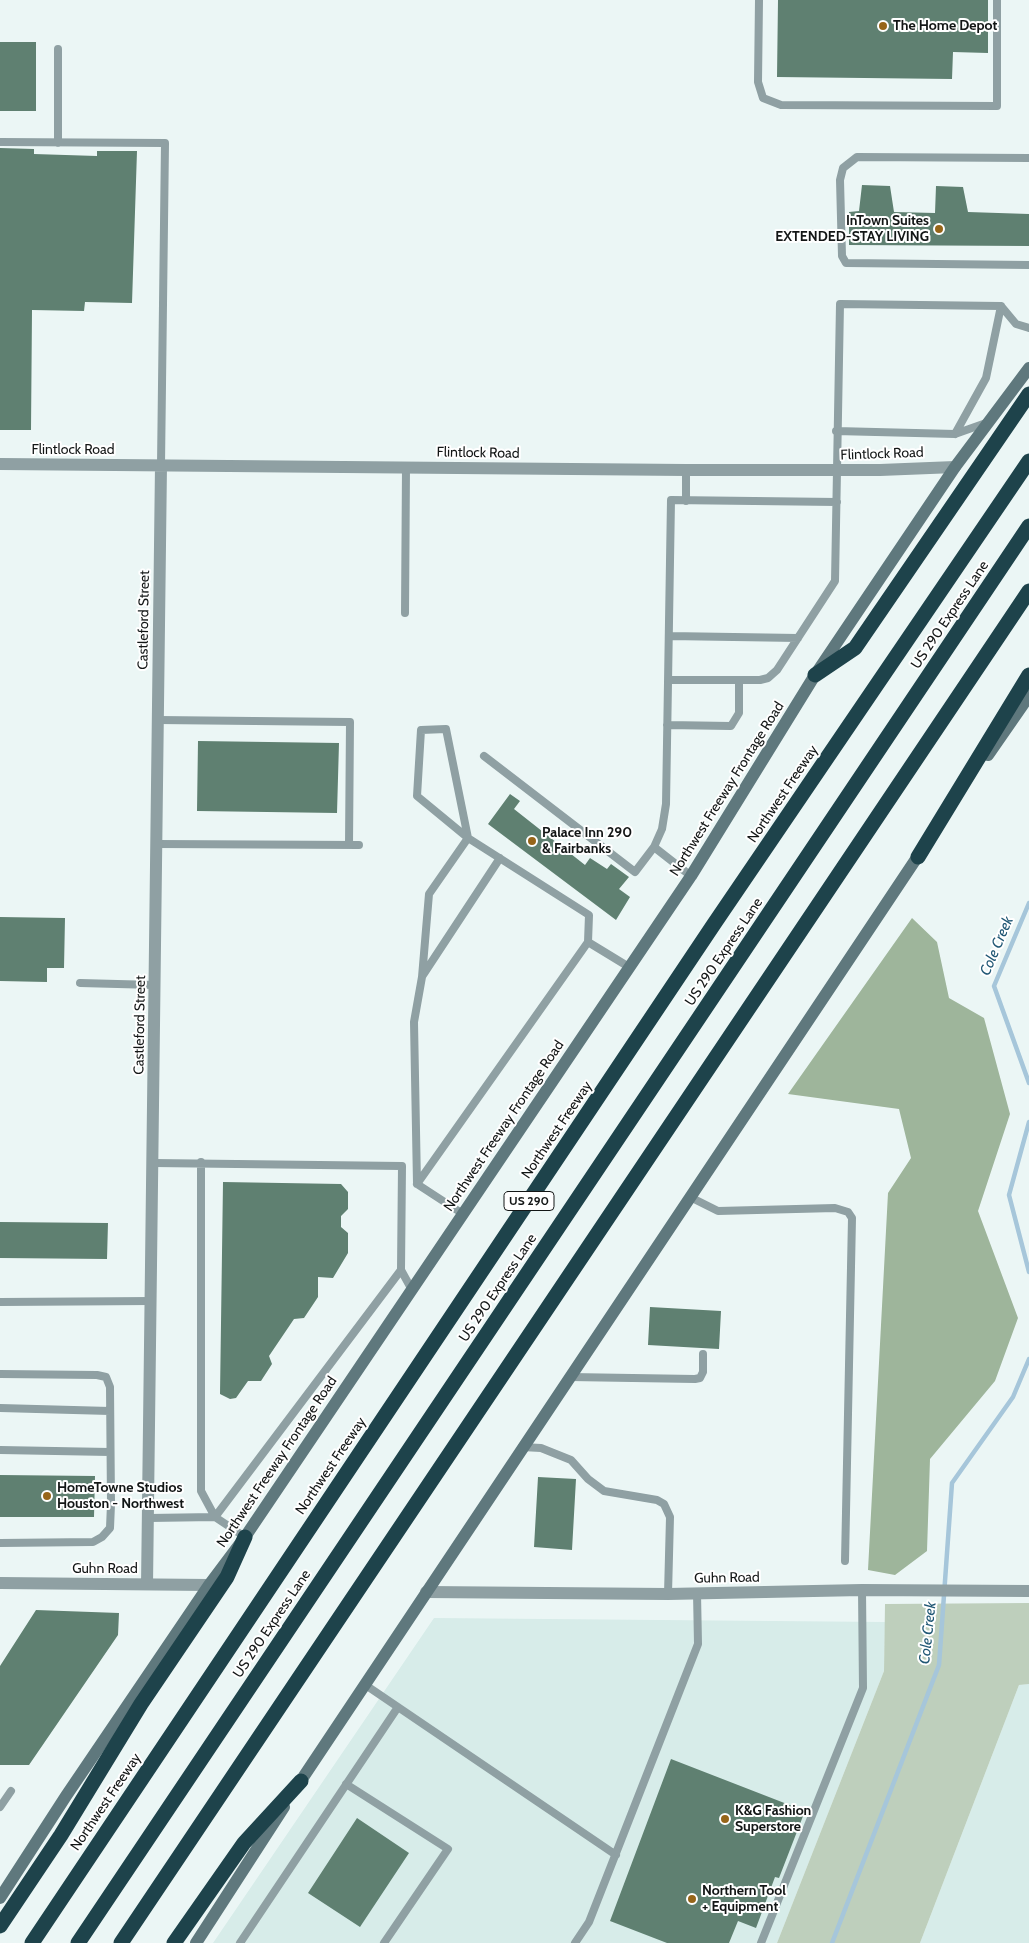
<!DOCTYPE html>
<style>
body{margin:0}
canvas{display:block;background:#ebf6f5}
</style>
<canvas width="1029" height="1943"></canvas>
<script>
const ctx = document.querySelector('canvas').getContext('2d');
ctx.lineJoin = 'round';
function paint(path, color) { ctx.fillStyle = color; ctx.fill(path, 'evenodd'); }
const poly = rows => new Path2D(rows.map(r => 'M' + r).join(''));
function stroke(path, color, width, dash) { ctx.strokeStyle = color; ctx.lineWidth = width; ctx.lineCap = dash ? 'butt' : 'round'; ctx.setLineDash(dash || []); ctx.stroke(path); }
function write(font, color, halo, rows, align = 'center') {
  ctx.font = font + ' Cabin,sans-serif'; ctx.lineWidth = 4; ctx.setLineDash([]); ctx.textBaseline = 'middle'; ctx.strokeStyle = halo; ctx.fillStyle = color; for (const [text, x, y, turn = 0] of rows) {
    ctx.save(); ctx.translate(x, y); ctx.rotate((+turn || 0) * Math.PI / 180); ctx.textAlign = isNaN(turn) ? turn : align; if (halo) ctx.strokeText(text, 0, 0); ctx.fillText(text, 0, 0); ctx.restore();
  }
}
paint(poly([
 [434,1618,885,1622,884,1671,777,1943,213,1943],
 [1029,1684,1029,1943,920,1943,1019,1685]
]), '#d7ece9');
paint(poly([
 [1029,1603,1029,1684,1019,1685,920,1943,777,1943,884,1671,885,1604]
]), '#becfbc');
paint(poly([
 [912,918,937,942,949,998,984,1018,1010,1114,978,1211,1018,1318,995,1381,930,1459,927,1551,895,1575,868,1570,888,1193,911,1158,899,1109,788,1094]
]), '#9eb59b');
stroke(poly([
 [1029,903,994,986,1029,1083],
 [1029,1122,1009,1195,1029,1272],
 [832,1943,939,1665,952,1483,1013,1397,1029,1359]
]), '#a6c6da', 4.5);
paint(poly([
 [778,0,988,0,988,53,953,52,952,79,777,77],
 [0,42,36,42,36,111,0,111],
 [0,148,34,149,34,154,97,156,97,151,137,151,132,303,85,302,84,311,32,310,31,430,0,430],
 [862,185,890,186,894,212,935,213,936,186,963,187,968,212,1029,214,1029,246,849,245,849,212,859,211],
 [198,741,339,743,337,813,197,811],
 [510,794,520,801,514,809,585,865,590,858,607,869,611,864,629,877,619,889,630,897,616,920,488,824],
 [0,917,65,918,64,968,47,968,47,982,0,981],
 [223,1182,341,1184,348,1192,348,1209,341,1216,341,1227,348,1233,348,1253,333,1278,318,1277,318,1297,304,1318,294,1319,269,1356,272,1364,261,1381,248,1381,236,1398,230,1399,220,1394],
 [0,1222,108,1223,107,1259,0,1258],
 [650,1307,721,1311,719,1349,648,1345],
 [0,1475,95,1476,94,1517,0,1517],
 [538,1477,576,1479,572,1550,534,1547],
 [36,1610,119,1613,118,1635,29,1765,0,1765,0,1666],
 [671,1759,805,1811,779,1878,775,1877,756,1928,738,1921,729,1943,667,1943,610,1921],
 [357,1818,409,1853,360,1927,308,1893]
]), '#5f8071');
stroke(poly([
 [759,0,758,82,763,98,781,105,997,106,997,0],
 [0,142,165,143,161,465],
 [58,143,58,49],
 [1029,158,857,157,843,168,840,180,842,256,846,263,1029,265],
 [836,431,955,434,986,423],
 [955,434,986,378,1001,306],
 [686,501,686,470],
 [405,613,406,467],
 [669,636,798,638],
 [668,680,760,680,768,678,777,670,835,581,840,304,1001,306,1016,324,1029,328],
 [158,720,350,722,349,845],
 [667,725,731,726,739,713,739,680],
 [484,756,635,872,654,847,662,829,666,804,671,500,837,502],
 [157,844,359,845],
 [654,847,691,876],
 [423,975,500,858],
 [80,983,155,985],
 [201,1162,201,1491,215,1517,245,1537],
 [417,1184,414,1022,422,977,429,894,468,838,417,796,421,730,446,729,468,838,589,915,588,942],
 [690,1197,718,1211,835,1208,848,1212,852,1218,845,1561],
 [463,1214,417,1184,588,942,629,967],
 [401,1270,412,1290],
 [0,1302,152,1301],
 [0,1374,97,1375,106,1377,110,1387,111,1504,110,1528,102,1537,93,1542,0,1543],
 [570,1377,695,1379,700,1378,703,1372,703,1354],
 [0,1408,110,1411],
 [522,1447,541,1448,571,1460,588,1479,604,1491,657,1500,664,1504,670,1517,668,1594],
 [0,1450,110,1452],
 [149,1518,215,1517,401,1270,402,1166,154,1163],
 [364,1684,616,1855],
 [346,1784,448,1849,384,1943],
 [0,1807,11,1791],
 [240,1943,398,1707],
 [575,1943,589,1922,698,1644,697,1593],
 [761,1943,863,1688,862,1590]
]), '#8fa0a3', 8);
stroke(poly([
 [0,464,686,470,880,470,955,467],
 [0,1583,209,1585],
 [147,1584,161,465]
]), '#8fa0a3', 12);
stroke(poly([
 [426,1592,668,1594,862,1590,1029,1591]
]), '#8fa0a3', 12);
stroke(poly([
 [988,755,1029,696],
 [296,1788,922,850],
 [0,1898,66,1796,209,1585,245,1537,691,876,815,675,955,467,1029,368],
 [196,1943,284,1807]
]), '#5f787d', 12);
stroke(poly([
 [815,675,855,648,1029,394],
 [918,857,1029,675],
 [0,1926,61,1835,141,1704,227,1577,245,1537],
 [32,1943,714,924,1029,461],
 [78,1943,1029,526],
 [121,1943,1029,591],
 [174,1943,244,1843,301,1781]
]), '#1e434b', 15);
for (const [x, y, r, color] of [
 [883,26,5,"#976519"],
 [939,229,5,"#976519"],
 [532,841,5,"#976519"],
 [47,1496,5,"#976519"],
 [725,1819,5,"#976519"],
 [692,1899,5,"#976519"]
]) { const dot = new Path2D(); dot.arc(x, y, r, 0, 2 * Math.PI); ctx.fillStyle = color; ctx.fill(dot); stroke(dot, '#fff', 2); }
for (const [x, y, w] of [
 [529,1201,50]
]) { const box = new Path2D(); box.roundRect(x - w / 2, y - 9.5, w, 19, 4); ctx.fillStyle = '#fff'; ctx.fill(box); stroke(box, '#131616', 1); }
write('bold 12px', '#131616', null, [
 ["US 290",529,1201]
]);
write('bold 14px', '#131616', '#fff', [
 ["The Home Depot",893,26],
 ["InTown Suites",929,221,"right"],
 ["EXTENDED-STAY LIVING",929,237,"right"],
 ["Palace Inn 290",542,833],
 ["& Fairbanks",542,849],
 ["HomeTowne Studios",57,1488],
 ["Houston - Northwest",57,1504],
 ["K&G Fashion",735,1811],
 ["Superstore",735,1827],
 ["Northern Tool",702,1891],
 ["+ Equipment",702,1907]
], 'left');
write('14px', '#131616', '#fff', [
 ["Flintlock Road",73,450],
 ["Flintlock Road",478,453,1],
 ["Flintlock Road",882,454,-2],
 ["US 290 Express Lane",950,615,-56],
 ["Castleford Street",144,620,-89],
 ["Northwest Freeway Frontage Road",727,789,-58],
 ["Northwest Freeway",783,794,-56],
 ["US 290 Express Lane",724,952,-56],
 ["Castleford Street",140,1025,-89],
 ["Northwest Freeway Frontage Road",504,1126,-56],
 ["Northwest Freeway",557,1130,-56],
 ["US 290 Express Lane",498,1288,-56],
 ["Northwest Freeway Frontage Road",277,1462,-56],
 ["Northwest Freeway",331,1466,-56],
 ["Guhn Road",105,1569],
 ["Guhn Road",727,1578,-1],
 ["US 290 Express Lane",272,1624,-56],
 ["Northwest Freeway",106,1802,-56]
]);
write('italic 15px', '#215875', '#fff', [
 ["Cole Creek",997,946,-67],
 ["Cole Creek",928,1633,-84]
]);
</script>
